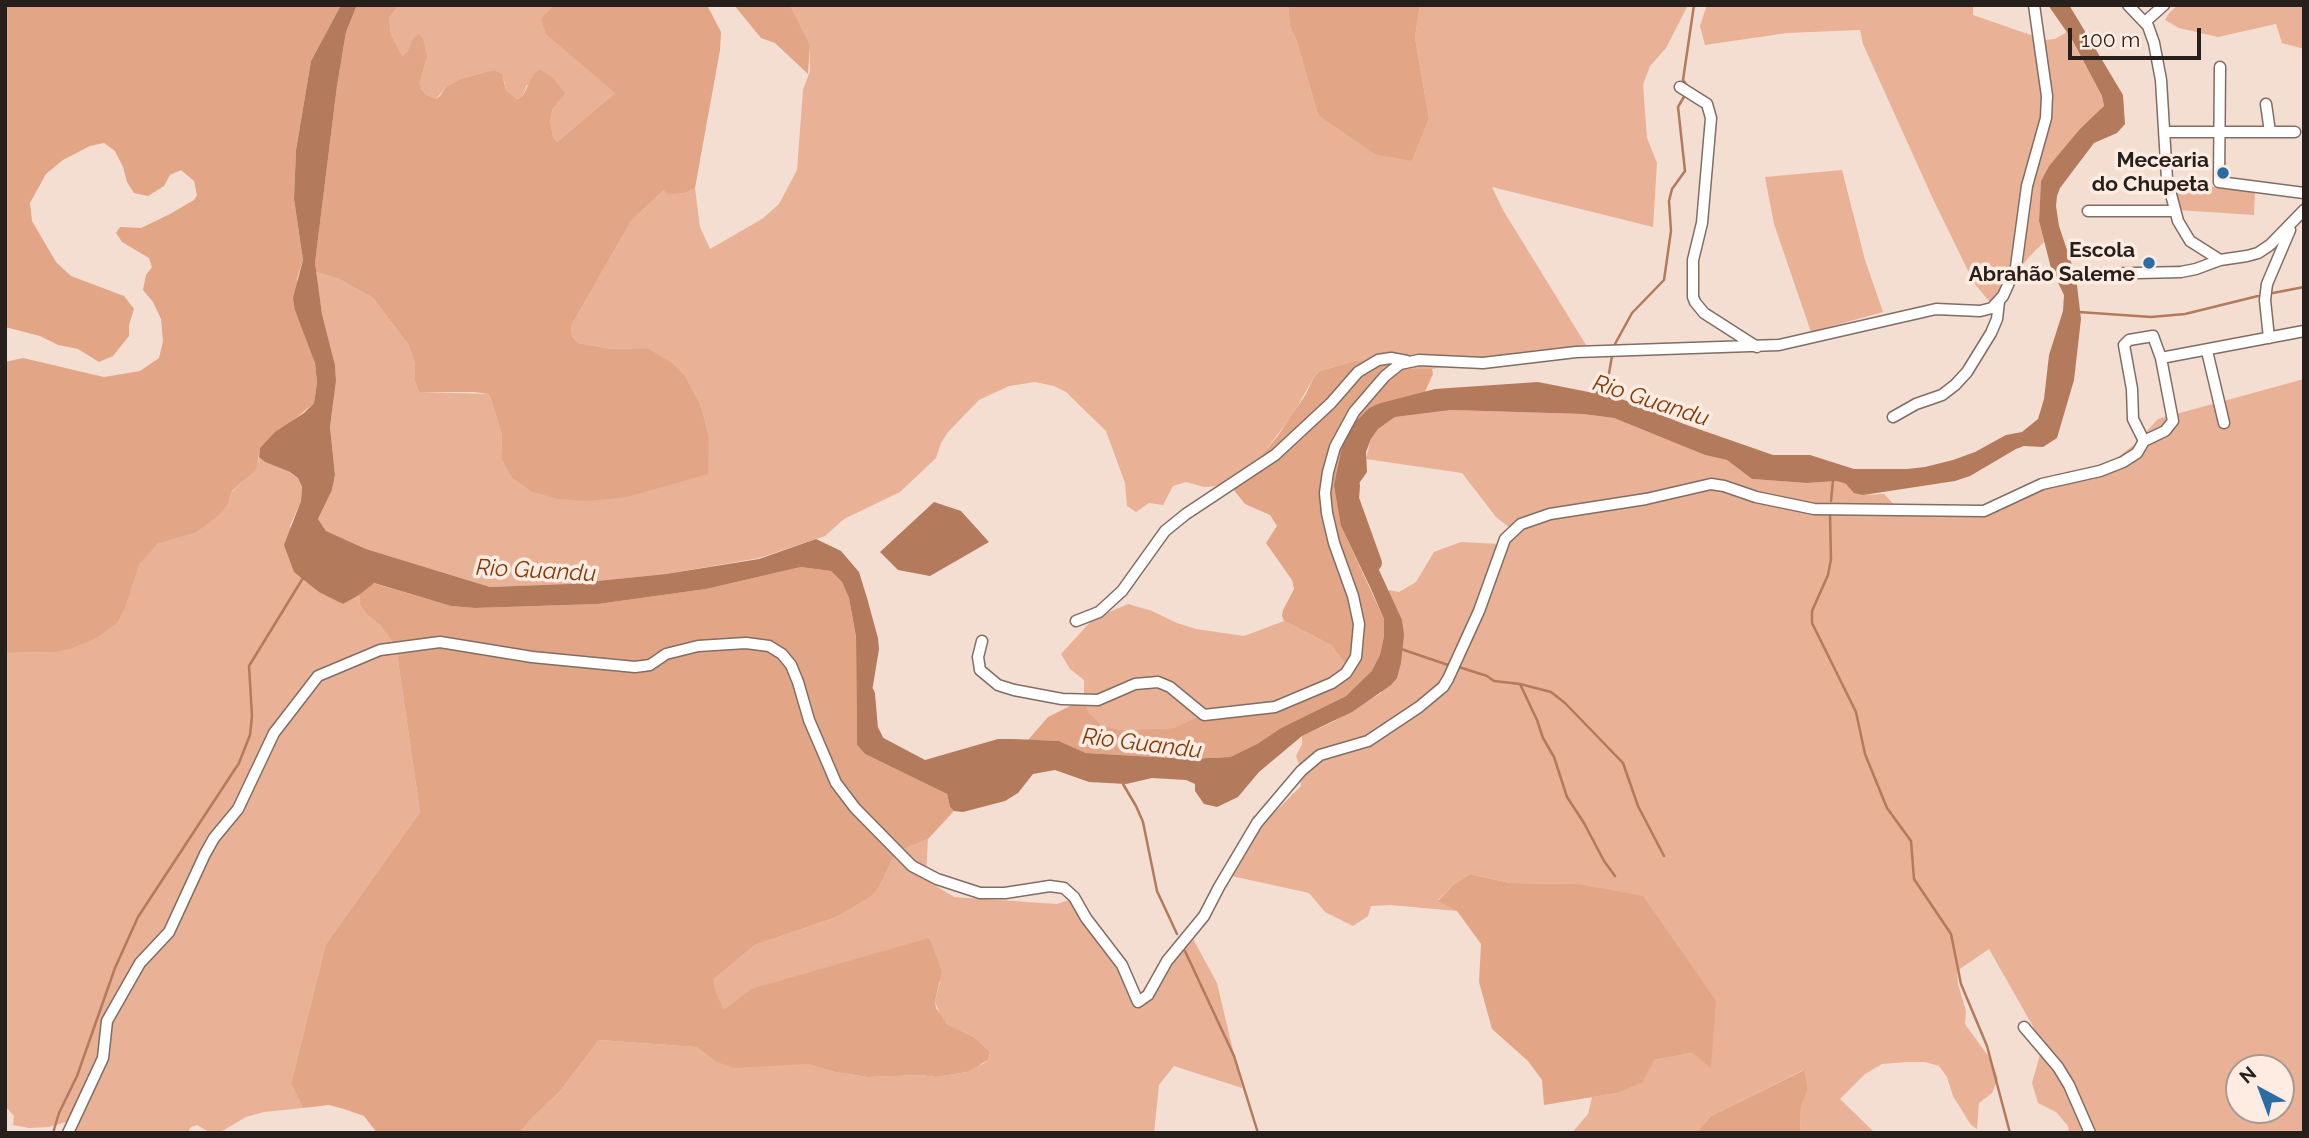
<!DOCTYPE html>
<meta charset="utf-8">
<style>
body{margin:0}
#map{position:relative;width:2309px;height:1138px;overflow:hidden;background:#f4ded2;font-family:Raleway,sans-serif}
canvas{display:block}
.frame{position:absolute;inset:0;border:7px solid #271f1b;pointer-events:none}
.north{position:absolute;left:2225px;top:1054px;width:70px;height:70px;box-sizing:border-box;background:#feece3;border:2px solid #a89a93;border-radius:50%;rotate:319deg;font-size:19px;font-weight:700;line-height:28px;text-align:center;color:#271f1b}
.north::after{content:'';display:block;margin:auto;width:24px;height:32px;background:#2b6da2;clip-path:polygon(50% 0,100% 100%,50% 72%,0 100%)}
.scale{position:absolute;left:2068px;top:28px;width:133px;height:32px;box-sizing:border-box;border:4px solid #271f1b;border-top:0;padding-left:9px;font-size:21px;line-height:24px;white-space:nowrap;color:#271f1b;-webkit-text-stroke:5px #feece3;paint-order:stroke}
</style>
<div id="map">
<canvas width="2309" height="1138"></canvas>
<div class="frame"></div>
<div class="north">N</div>
<div class="scale">100 m</div>
</div>
<script>
const ctx = document.querySelector('canvas').getContext('2d');
ctx.lineJoin = 'round';
function paint(path, color) { ctx.fillStyle = color; ctx.fill(path, 'evenodd'); }
const poly = rows => new Path2D(rows.map(r => 'M' + r).join(''));
function stroke(path, color, width, dash) { ctx.strokeStyle = color; ctx.lineWidth = width; ctx.lineCap = dash ? 'butt' : 'round'; ctx.setLineDash(dash || []); ctx.stroke(path); }
function write(font, color, halo, rows, align = 'center') {
  ctx.font = font + ' Raleway,sans-serif'; ctx.lineWidth = 7; ctx.setLineDash([]); ctx.textBaseline = 'middle'; ctx.strokeStyle = halo; ctx.fillStyle = color; for (const [text, x, y, turn = 0] of rows) {
    ctx.save(); ctx.translate(x, y); ctx.rotate((+turn || 0) * Math.PI / 180); ctx.textAlign = isNaN(turn) ? turn : align; if (halo) ctx.strokeText(text, 0, 0); ctx.fillText(text, 0, 0); ctx.restore();
  }
}
paint(poly([
 [399,5,554,5,548,14,584,65,615,93,557,142,553,137,550,120,553,108,527,85,522,97,517,99,506,90,504,80,493,70,460,79,446,87,436,99,427,95,422,90,420,83,427,57,408,51,402,56,391,34,389,18],
 [790,5,1288,5,1290,26,1297,42,1318,115,1412,161,1429,119,1415,37,1420,5,1688,5,1666,48,1650,66,1643,85,1647,138,1657,163,1653,227,1492,187,1503,210,1586,345,1540,356,1479,360,1432,369,1411,369,1390,362,1351,362,1320,371,1314,377,1293,414,1256,463,1219,486,1204,487,1186,482,1173,486,1163,505,1149,503,1136,512,1127,506,1125,483,1106,431,1066,392,1054,386,1035,382,1009,386,979,400,948,432,941,443,936,458,900,492,844,519,825,536,759,558,666,574,568,584,490,587,366,549,326,531,318,519,332,490,335,475,330,427,336,381,335,365,322,314,316,272,339,279,373,298,408,344,415,364,415,382,419,392,489,394,502,435,501,459,512,478,530,491,708,451,709,436,701,406,686,377,647,348,611,349,578,343,572,336,571,326,631,221,665,189,669,195,685,193,695,188,700,227,710,249,762,219,779,204,797,170,803,90,810,71,810,45],
 [1707,5,1973,5,1973,15,2045,40,2055,39,2067,32,2102,96,2104,106,2049,166,2041,181,2039,221,2044,242,2028,258,2017,273,1999,313,1974,283,1933,199,1863,44,1860,30,1787,33,1705,45,1700,26],
 [2178,5,2304,5,2304,49,2282,43,2276,24,2218,37,2179,28,2165,20,2169,13],
 [1842,170,1865,260,1883,312,1811,332,1774,224,1765,177],
 [2173,183,2255,191,2254,215,2178,210],
 [2304,379,2304,1133,2069,1133,2068,1126,2056,1112,2038,1103,2032,1083,2043,1044,1989,949,1957,971,1958,984,1966,1011,1965,1024,1991,1060,1998,1078,1992,1093,1979,1103,1977,1129,1971,1125,1953,1096,1947,1077,1939,1066,1925,1062,1907,1062,1882,1064,1865,1074,1840,1099,1875,1133,1800,1133,1801,1104,1808,1090,1803,1070,1711,1116,1696,1133,1572,1133,1588,1114,1592,1097,1617,1093,1654,1060,1692,1053,1711,1067,1578,884,1510,883,1470,874,1453,885,1438,900,1457,911,1390,905,1371,906,1368,916,1353,926,1325,912,1309,893,1227,875,1253,816,1275,812,1301,786,1299,764,1296,756,1302,744,1302,736,1333,722,1381,693,1389,590,1399,592,1416,582,1434,552,1461,542,1499,544,1510,528,1496,517,1462,473,1366,459,1371,439,1378,429,1395,417,1451,410,1583,414,1614,418,1705,455,1727,460,1752,479,1807,483,1837,481,1846,484,1863,495,1884,494,1900,511,1986,512,2034,489,2089,472,2114,460,2134,445,2158,419],
 [2239,1068,2281,1068,2281,1110,2239,1110],
 [259,457,265,462,290,472,298,478,302,487,301,501,290,526,342,604,359,595,360,605,367,615,380,625,396,647,420,812,326,944,291,1084,303,1108,264,1112,246,1117,219,1133,209,1132,197,1125,191,1127,187,1133,74,1133,75,1123,66,1122,49,1127,29,1128,13,1125,14,1116,5,1106,5,653,53,652,127,603,138,564,158,544,195,533,228,504,232,492,255,470],
 [1128,604,1152,611,1177,623,1196,629,1244,636,1284,621,1331,645,1346,665,1339,673,1317,685,1269,707,1231,710,1195,718,1175,728,1120,730,1102,725,1089,713,1084,699,1084,680,1070,669,1061,654,1093,619],
 [928,839,926,875,931,883,954,897,1057,904,1077,897,1140,994,1169,952,1192,937,1217,983,1242,1088,1174,1066,1159,1085,1154,1133,520,1133,530,1120,560,1091,599,1040,696,1047,715,1061,807,1064,835,1072,868,1077,920,1075,936,1077,967,1072,974,1066,983,1064,988,1060,990,1054,986,1048,974,1037,947,1024,941,1018,935,1001,940,982,751,989,724,1011,715,989,714,979,755,945,834,918,880,885,896,852]
]), '#e9b195');
paint(poly([
 [6,5,341,5,311,61,296,150,294,199,303,260,297,279,315,363,317,382,314,403,260,448,256,470,232,491,228,504,219,515,195,533,158,544,139,564,127,603,117,623,96,638,70,649,53,652,5,653,5,362,23,358,104,377,140,371,159,358,163,341,161,319,153,302,143,290,146,275,152,267,149,258,122,242,116,233,120,227,141,228,170,214,194,200,197,195,194,181,181,170,170,175,164,186,148,196,134,193,127,182,123,167,115,151,104,143,90,146,63,160,46,174,30,203,32,221,56,262,71,276,124,296,134,309,129,325,129,336,113,356,99,362,78,349,58,345,40,336,5,327],
 [357,5,399,5,389,18,391,34,402,56,408,51,414,38,419,34,423,39,427,57,420,83,422,90,427,95,436,99,440,96,446,87,460,79,493,70,502,74,506,90,517,99,522,97,534,74,540,70,552,77,565,93,553,108,550,120,553,137,557,142,615,93,546,34,541,19,554,5,707,5,721,32,720,50,695,188,685,193,669,195,664,190,631,221,571,326,572,336,578,343,611,349,647,348,672,363,686,377,701,406,709,436,708,474,627,497,588,501,558,499,530,491,512,478,501,459,502,435,489,394,474,392,419,392,415,382,415,364,408,344,373,298,339,279,316,272,315,263,337,86,346,32],
 [734,5,790,5,810,45,808,74,775,43,761,38],
 [1288,5,1420,5,1415,37,1429,119,1412,161,1375,154,1318,115,1297,42,1290,26],
 [1387,358,1395,365,1411,369,1432,369,1433,374,1425,392,1369,408,1352,425,1341,526,1384,619,1384,636,1380,655,1373,671,1346,696,1281,728,1257,744,1230,757,1189,759,1086,753,1059,741,1028,740,1048,717,1084,699,1089,713,1102,725,1120,730,1174,728,1195,718,1231,710,1269,707,1339,673,1346,665,1331,645,1284,621,1282,616,1283,610,1294,589,1292,580,1266,543,1277,526,1270,515,1245,504,1233,489,1277,437,1306,394,1314,377,1320,371,1351,362],
 [801,567,831,571,842,582,849,598,856,638,857,745,865,754,947,794,950,807,954,811,928,839,896,852,880,885,871,896,834,918,755,945,714,979,715,989,724,1010,751,989,929,938,942,971,935,1001,936,1008,947,1024,974,1037,986,1048,990,1053,988,1060,967,1072,936,1077,920,1075,868,1077,835,1072,807,1064,733,1068,715,1061,696,1047,599,1040,560,1091,530,1120,520,1133,377,1133,364,1116,344,1109,329,1105,303,1108,291,1084,326,944,420,812,396,647,380,625,367,615,360,605,359,595,373,583,451,606,475,608,598,604,706,589],
 [1470,874,1510,883,1578,884,1643,896,1716,1001,1711,1068,1692,1053,1654,1060,1643,1082,1617,1093,1544,1105,1542,1080,1528,1061,1492,1029,1479,982,1481,944,1457,911,1438,901,1453,885],
 [1804,1070,1808,1090,1801,1105,1800,1133,1696,1133,1711,1116]
]), '#e2a686');
paint(poly([
 [341,5,357,5,346,32,337,86,315,263,322,314,335,365,336,381,330,427,335,475,332,490,318,519,326,531,366,549,490,587,568,584,666,574,759,559,816,539,841,551,859,572,867,598,878,638,879,649,869,710,869,722,874,733,925,760,998,739,1013,739,1059,741,1086,753,1189,759,1230,757,1257,744,1281,728,1346,696,1372,671,1380,655,1384,636,1384,619,1371,589,1341,526,1334,485,1344,438,1352,425,1369,408,1381,403,1435,389,1538,382,1619,398,1684,424,1773,455,1810,455,1854,469,1907,469,1925,467,1953,460,1975,452,2006,435,2022,432,2038,419,2044,399,2049,355,2063,311,2064,295,2051,268,2039,221,2041,181,2049,166,2080,129,2104,106,2102,96,2071,38,2048,5,2069,5,2077,18,2123,95,2125,124,2117,133,2094,143,2060,188,2057,196,2056,206,2059,226,2076,277,2081,319,2074,380,2057,438,2043,447,2024,446,2016,449,1970,476,1955,481,1863,495,1854,493,1846,484,1837,481,1807,483,1752,479,1727,460,1705,455,1614,418,1583,414,1451,410,1395,417,1378,429,1371,439,1366,452,1367,472,1355,489,1353,499,1356,520,1402,620,1404,635,1401,663,1397,678,1391,685,1352,712,1302,736,1259,772,1238,797,1217,807,1204,804,1195,791,1195,784,1186,780,1152,778,1126,784,1089,782,1055,770,1033,774,1018,793,1005,801,963,812,954,811,950,807,947,794,865,754,857,745,856,637,849,598,842,582,831,571,801,567,706,589,598,604,475,608,451,606,374,583,359,595,343,604,319,592,294,572,284,545,301,501,302,487,298,478,290,472,265,462,259,457,260,448,275,432,304,413,314,403,317,382,315,363,295,310,293,298,303,260,294,199,296,150,311,61],
 [934,502,961,511,989,542,930,576,898,570,880,552]
]), '#b37a5c');
stroke(poly([
 [1688,87,1683,80,1694,5],
 [2273,293,2304,287],
 [2079,312,2151,317,2185,314,2258,296],
 [1615,344,1632,313,1664,280,1671,231,1669,201,1672,189,1685,171,1678,107,1685,95],
 [1594,396,1608,379,1612,356],
 [1831,501,1833,480],
 [1830,515,1831,559,1828,575,1812,611,1812,623,1856,712,1865,754,1887,808,1911,841,1914,879,1951,934,1961,984,1987,1046,2010,1133],
 [1401,649,1451,666],
 [1459,667,1487,676,1494,681,1520,684,1551,692,1565,703,1623,763,1638,806,1664,856],
 [1520,684,1537,720,1543,738,1554,757,1567,797,1584,823,1604,861,1615,876],
 [1123,784,1136,806,1143,822,1157,891,1177,934],
 [1185,951,1234,1056,1258,1133],
 [53,1133,59,1113,77,1076,115,968,138,917,239,763,250,735,252,716,249,666,303,578]
]), '#b37a5c', 2.5);
stroke(poly([
 [1352,485,1351,499,1374,563],
 [867,694,870,729,877,743]
]), '#b37a5c', 16);
const street = poly([
 [2128,5,2148,26,2154,43,2161,80,2167,179,2178,221,2190,241,2220,260,2247,256,2258,253,2270,245,2304,210],
 [2145,22,2164,5],
 [2220,67,2219,182,2304,193],
 [1680,87,1707,104,1711,118,1702,223,1693,260,1693,297,1695,302,1704,313,1757,347],
 [2266,104,2270,132],
 [2165,132,2295,132],
 [2088,211,2175,211],
 [2094,274,2181,272,2196,269,2220,260],
 [2269,338,2265,300,2267,284,2290,230],
 [2207,351,2224,423],
 [2161,358,2304,331],
 [1893,417,1916,404,1942,395,1955,385,1967,372,1991,333,1997,319,1999,302],
 [1076,621,1099,612,1122,591,1165,531,1186,514,1275,455,1331,403,1358,372,1378,360,1391,358,1407,361],
 [982,641,978,657,980,670,998,685,1014,690,1062,699,1098,700,1135,684,1158,682,1170,687,1204,715,1275,707,1332,683,1346,673,1356,657,1359,624,1353,596,1334,543,1327,513,1325,493,1328,472,1335,447,1354,412,1385,376,1400,364,1419,360,1483,363,1576,352,1779,345,1936,309,1980,311,1992,308,2003,296,2016,267,2027,186,2046,118,2047,96,2034,5],
 [2024,1027,2058,1067,2069,1085,2090,1133],
 [68,1133,103,1058,107,1021,140,963,169,932,205,854,214,838,238,809,274,733,318,676,380,650,440,642,532,657,635,667,650,665,666,654,698,646,746,643,769,646,782,654,791,665,798,682,809,720,836,783,855,808,912,866,937,879,980,893,1005,893,1050,886,1064,888,1074,897,1086,918,1122,965,1138,1002,1148,995,1167,961,1204,916,1219,887,1257,823,1301,771,1320,755,1368,741,1419,707,1443,687,1448,679,1479,611,1505,539,1521,524,1550,514,1646,499,1711,484,1724,486,1756,497,1814,509,1984,511,2042,484,2100,471,2123,462,2137,453,2144,441,2133,419,2132,389,2124,345,2129,340,2153,336,2161,358,2173,421,2165,431,2144,441]
]);
stroke(street, '#806d63', 13);
stroke(street, '#fff', 10);
for (const [x, y, r, color] of [
 [2223,173,7,"#2b6da2"],
 [2149,263,7,"#2b6da2"]
]) { const dot = new Path2D(); dot.arc(x, y, r, 0, 2 * Math.PI); ctx.fillStyle = color; ctx.fill(dot); stroke(dot, '#feece3', 2.5); }
write('bold 21px', '#271f1b', '#feece3', [
 ["Mecearia",2209,161],
 ["do Chupeta",2209,185],
 ["Escola",2135,251],
 ["Abrahão Saleme",2135,275]
], 'right');
write('italic 23px', '#823a08', '#feece3', [
 ["Rio Guandu",1651,401,18],
 ["Rio Guandu",536,571,3],
 ["Rio Guandu",1142,744,7]
]);
</script>
